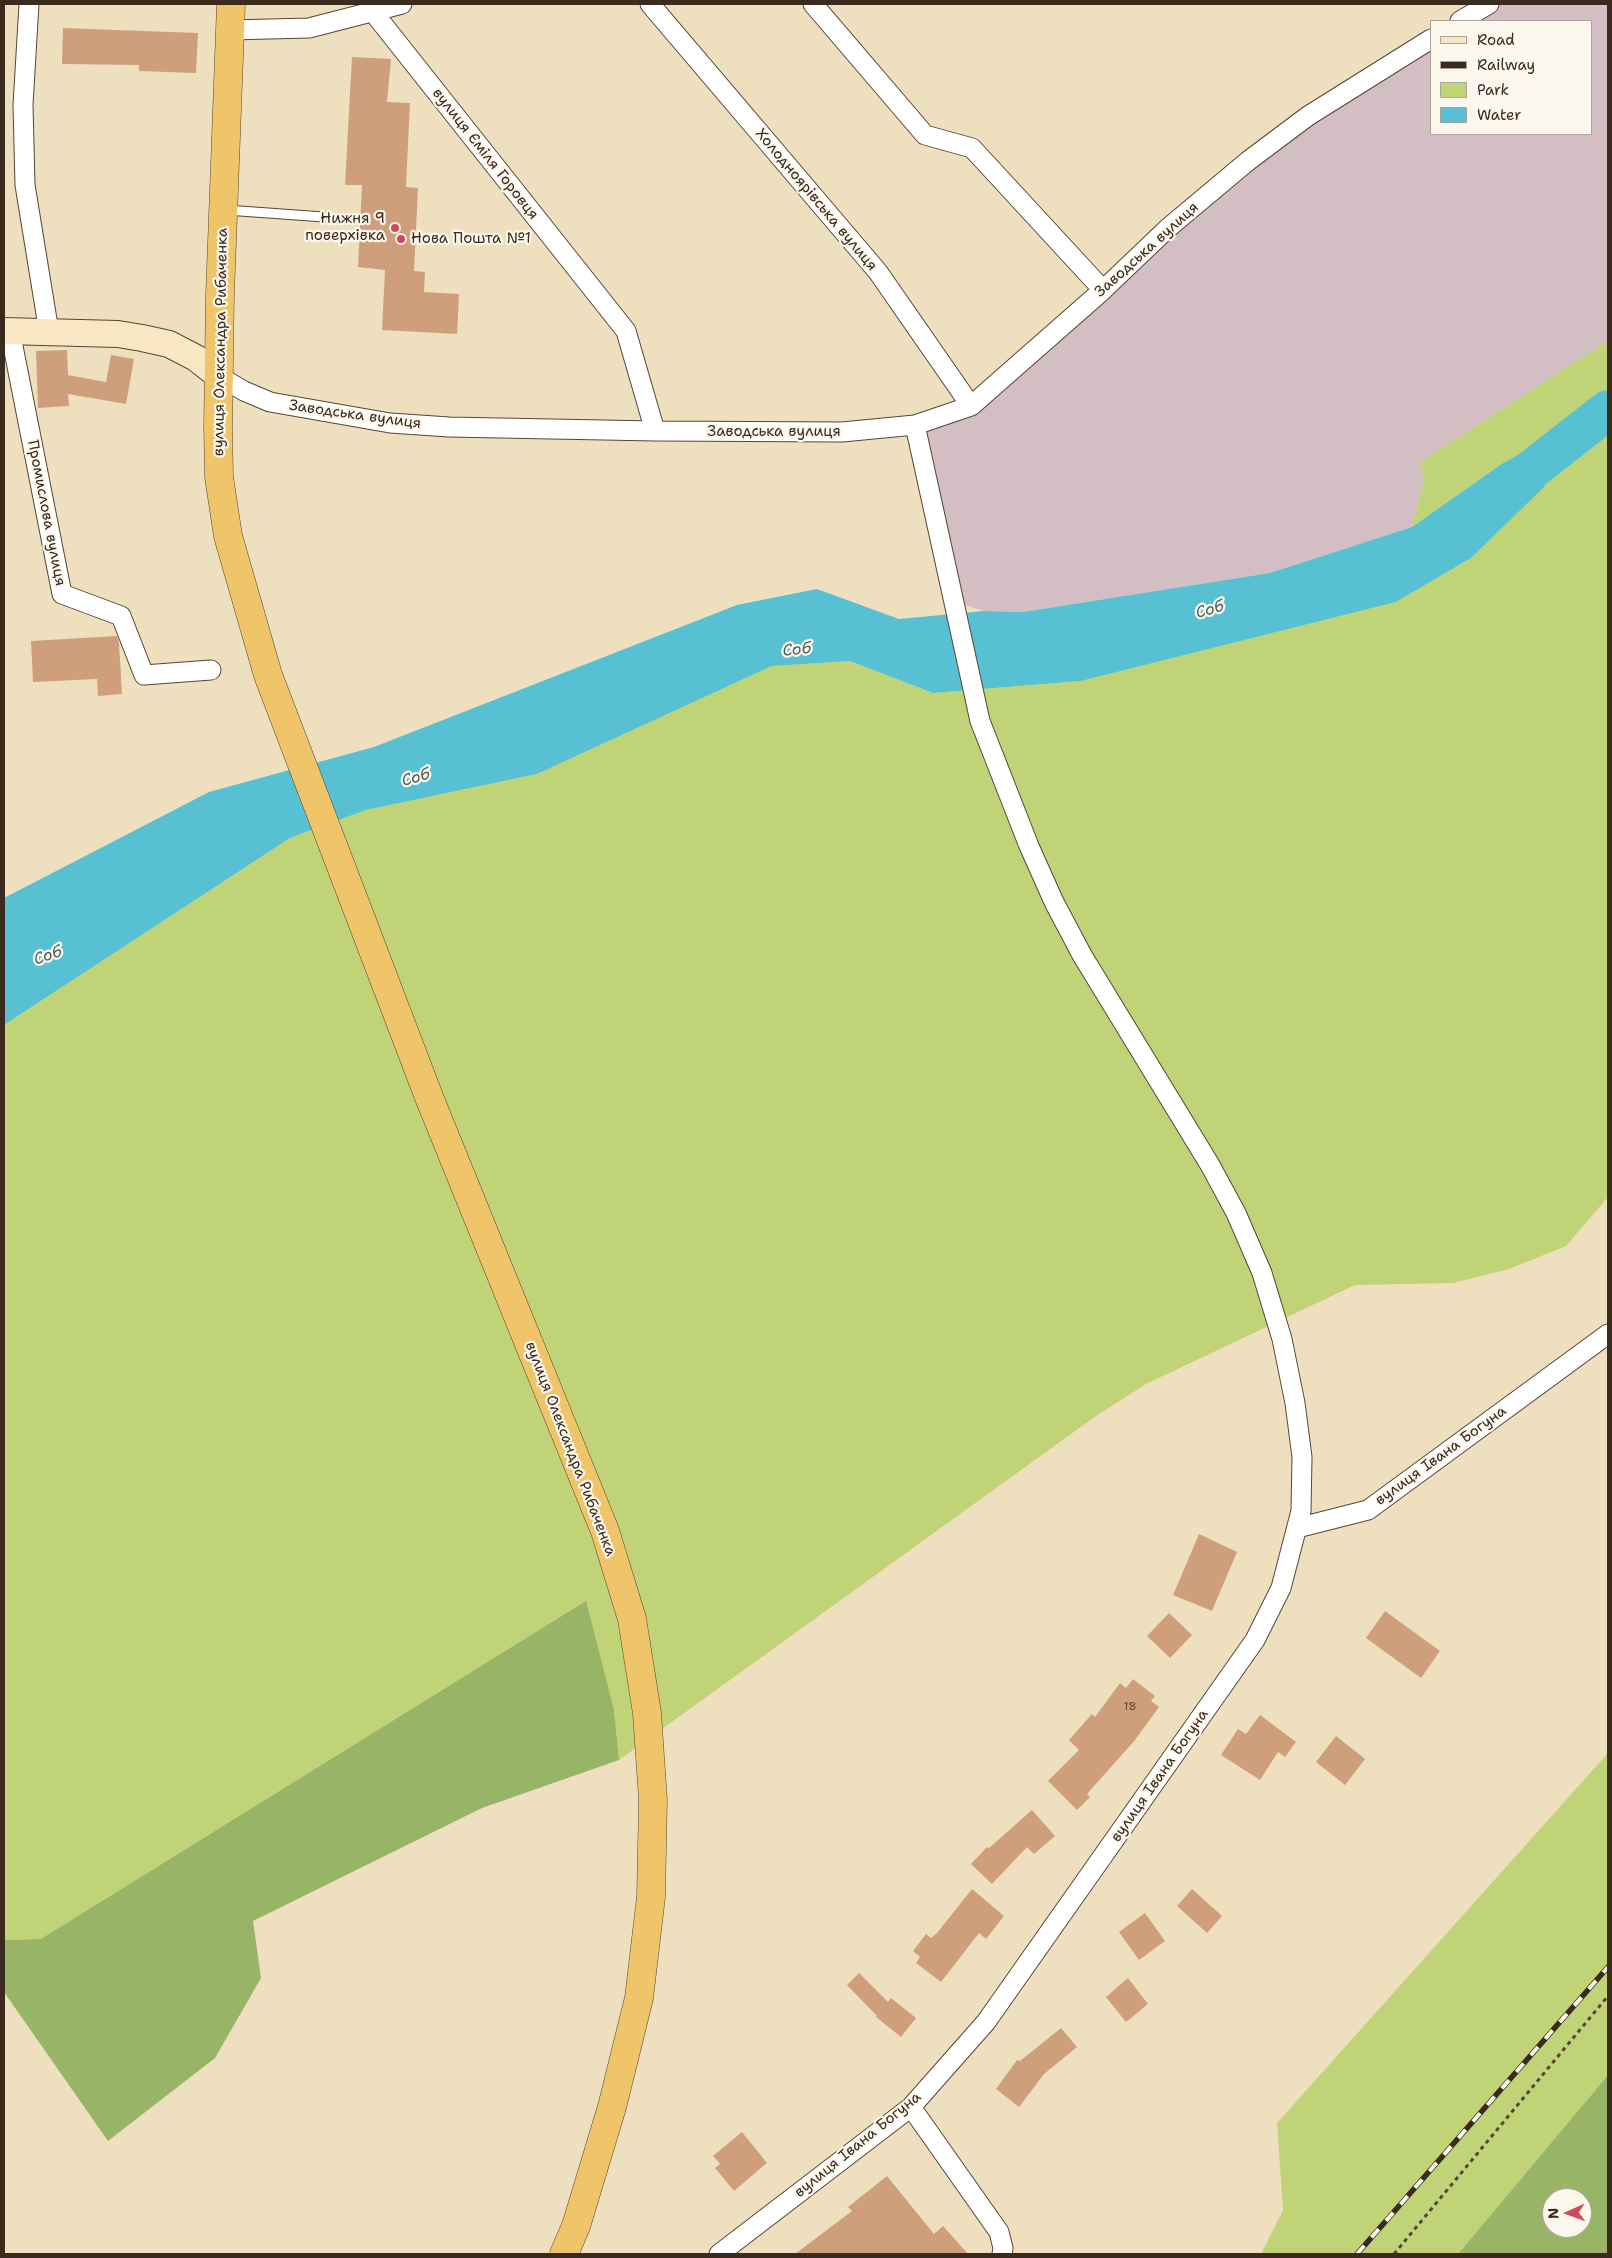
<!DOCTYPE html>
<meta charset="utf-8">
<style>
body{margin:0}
#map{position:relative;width:1612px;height:2258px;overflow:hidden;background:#eee0bf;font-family:"Shantell Sans",sans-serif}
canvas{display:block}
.frame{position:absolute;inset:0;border:5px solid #3b2a1e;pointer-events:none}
.legend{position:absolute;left:1430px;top:20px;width:162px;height:115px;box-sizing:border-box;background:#fbf7ec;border:1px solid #aea59a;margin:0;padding:6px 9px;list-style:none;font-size:15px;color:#3b2a1e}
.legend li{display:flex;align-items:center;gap:10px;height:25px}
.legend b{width:25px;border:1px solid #aea59a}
.north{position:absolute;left:1542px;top:2188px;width:50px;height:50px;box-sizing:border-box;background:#fbf7ec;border:1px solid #aea59a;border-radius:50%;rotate:268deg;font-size:14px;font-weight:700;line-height:20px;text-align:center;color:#3b2a1e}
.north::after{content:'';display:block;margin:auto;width:18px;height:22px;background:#d1495b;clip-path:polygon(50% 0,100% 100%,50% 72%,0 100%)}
</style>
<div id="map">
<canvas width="1612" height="2258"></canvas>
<div class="frame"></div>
<ul class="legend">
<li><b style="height:6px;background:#f9e7c3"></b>Road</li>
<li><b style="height:6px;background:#3b2a1e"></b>Railway</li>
<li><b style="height:14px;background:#c0d376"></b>Park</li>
<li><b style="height:14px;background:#57c0d3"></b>Water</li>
</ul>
<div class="north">N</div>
</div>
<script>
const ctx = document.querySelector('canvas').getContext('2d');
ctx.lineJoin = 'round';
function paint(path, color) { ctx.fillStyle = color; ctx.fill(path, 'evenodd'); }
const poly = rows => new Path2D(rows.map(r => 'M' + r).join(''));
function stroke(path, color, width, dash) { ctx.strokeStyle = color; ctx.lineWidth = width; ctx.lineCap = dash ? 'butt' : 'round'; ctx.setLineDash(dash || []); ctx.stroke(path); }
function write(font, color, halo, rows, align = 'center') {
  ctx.font = font + ' "Shantell Sans",sans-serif'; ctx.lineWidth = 4.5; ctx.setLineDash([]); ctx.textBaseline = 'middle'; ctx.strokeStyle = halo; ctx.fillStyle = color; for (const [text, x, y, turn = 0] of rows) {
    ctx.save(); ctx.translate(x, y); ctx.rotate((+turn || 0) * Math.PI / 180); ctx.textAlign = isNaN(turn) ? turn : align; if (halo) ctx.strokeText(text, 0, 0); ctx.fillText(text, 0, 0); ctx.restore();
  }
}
paint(poly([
 [1489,4,1608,4,1608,341,1419,463,1425,476,1412,527,1270,573,1023,612,984,611,952,601,915,425,971,406,1248,161,1431,39,1431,134,1591,134,1591,21,1460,21]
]), '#d2bec3');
paint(poly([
 [1608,341,1608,1197,1566,1246,1509,1269,1453,1283,1355,1285,1146,1384,1096,1416,619,1760,614,1710,41,1939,4,1940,4,1025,290,838,366,810,537,774,772,666,850,661,933,693,1081,681,1396,602,1471,558,1543,487,1521,454,1503,463,1412,527,1425,476,1419,463],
 [1608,1753,1608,2075,1458,2254,1261,2254,1283,2210,1277,2123]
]), '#c0d376');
paint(poly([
 [586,1601,614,1710,619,1760,482,1808,253,1921,261,1978,215,2058,108,2141,4,1992,4,1940,41,1939],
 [1608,2075,1608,2254,1458,2254],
 [1552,2198,1582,2198,1582,2228,1552,2228]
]), '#98b567');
paint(poly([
 [1555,452,1552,469,1544,487,1471,558,1396,602,1081,681,933,693,850,661,772,666,537,774,366,810,290,838,4,1025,4,898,209,792,374,747,737,605,817,589,899,619,984,611,1023,612,1270,573,1412,527,1503,463,1521,454]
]), '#57c0d3');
stroke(poly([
 [1512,485,1608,410]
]), '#57c0d3', 40);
paint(poly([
 [63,28,198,33,196,73,139,71,139,65,62,64],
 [352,57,391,59,387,102,410,103,406,187,418,188,414,271,425,272,424,292,459,294,457,334,382,330,385,270,358,267,362,185,345,185],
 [67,350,68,375,106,382,111,355,134,359,126,404,68,394,69,406,38,408,36,351],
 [117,636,119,643,122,694,98,696,97,679,33,682,31,641],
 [1199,1534,1237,1552,1212,1611,1173,1595],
 [1385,1611,1440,1651,1421,1678,1366,1638],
 [1169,1613,1192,1635,1170,1658,1147,1636],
 [1133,1679,1155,1696,1151,1701,1159,1707,1135,1740,1087,1794,1090,1797,1077,1810,1048,1781,1079,1750,1069,1740,1092,1714,1095,1717,1120,1683,1126,1688],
 [1260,1715,1296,1742,1285,1757,1278,1752,1260,1780,1221,1755,1238,1729,1246,1734],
 [1336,1736,1365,1759,1345,1785,1316,1762],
 [1032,1810,1055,1836,1034,1854,1027,1847,992,1884,971,1864,987,1847,989,1848],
 [972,1889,1004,1916,986,1939,979,1933,941,1982,916,1963,920,1957,913,1951,926,1934,931,1938,937,1933],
 [1192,1889,1222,1916,1207,1933,1177,1906],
 [1145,1913,1165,1941,1139,1960,1119,1932],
 [859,1973,888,2002,891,1998,916,2018,901,2037,876,2017,877,2016,847,1985],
 [1128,1978,1148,2004,1126,2022,1106,1997],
 [1061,2028,1077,2047,1044,2074,1019,2107,996,2089,1017,2060,1020,2061],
 [742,2132,767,2163,734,2191,715,2168,720,2164,713,2156],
 [887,2176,934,2234,943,2226,968,2254,795,2254,852,2211,848,2207]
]), '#cf9f7b');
const lane = poly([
 [226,210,324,217]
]);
const street = poly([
 [29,4,23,105,25,185,49,332],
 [650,4,878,272,971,406],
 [813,4,925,135,972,148,1103,290],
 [373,12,626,331,655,431],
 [1460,21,1489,4],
 [230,30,309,28,402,4],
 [10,331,62,594,121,616,144,675,211,670],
 [220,377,244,391,270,402,390,423,449,427,655,431,842,432,915,425,971,406,1103,290,1168,228,1248,161,1308,116,1431,39],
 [1297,1528,1368,1510,1608,1334],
 [911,2107,999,2232,1003,2248,1002,2254],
 [719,2254,911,2107,986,2022,1255,1640,1281,1588,1301,1511,1302,1457,1295,1403,1282,1339,1262,1273,1236,1213,1210,1165,1082,955,1054,902,1029,846,980,721,915,425]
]);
const secondary = poly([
 [4,331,118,334,142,338,169,344,196,358,220,377]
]);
const highway = poly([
 [231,4,220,295,218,427,219,477,228,536,268,675,429,1097,605,1531,632,1619,647,1713,653,1800,651,1897,639,1998,612,2107,576,2226,564,2254]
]);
stroke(lane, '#564536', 11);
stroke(street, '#564536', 21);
stroke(secondary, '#564536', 28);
stroke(highway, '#564536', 29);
stroke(poly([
 [1394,2254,1608,1996]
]), '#564536', 3, [4, 4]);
stroke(lane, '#fff', 9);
stroke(street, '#fff', 19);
stroke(secondary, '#f9e7c3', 26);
stroke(highway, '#f0c469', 28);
const rail = poly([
 [1357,2254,1608,1967]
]);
stroke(rail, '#3b2a1e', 5.5);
stroke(rail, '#fbf7ec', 4, [11]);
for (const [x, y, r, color] of [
 [395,228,5,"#d1495b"],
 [401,239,5,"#d1495b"]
]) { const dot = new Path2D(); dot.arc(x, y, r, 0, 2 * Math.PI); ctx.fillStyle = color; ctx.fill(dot); stroke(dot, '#fbf7ec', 2); }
write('12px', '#604735', null, [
 ["18",1130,1707]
]);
write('15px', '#3b2a1e', '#fbf7ec', [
 ["вулиця Єміля Горовця",485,154,52],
 ["Холодноярівська вулиця",816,200,50],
 ["Заводська вулиця",1147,250,-42],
 ["вулиця Олександра Рибаченка",221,342,-89],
 ["Заводська вулиця",355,415,8],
 ["Заводська вулиця",774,432],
 ["Промислова вулиця",46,513,79],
 ["вулиця Олександра Рибаченка",570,1449,69],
 ["вулиця Івана Богуна",1441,1456,-36],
 ["вулиця Івана Богуна",1160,1776,-55],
 ["вулиця Івана Богуна",858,2145,-39]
]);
write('15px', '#3b2a1e', '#fbf7ec', [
 ["Нижня 9",385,219],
 ["поверхівка",385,236],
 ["Нова Пошта №1",411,239,"left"]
], 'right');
write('italic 16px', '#455e5d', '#fbf7ec', [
 ["Соб",1210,610,-16],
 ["Соб",797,650,-6],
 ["Соб",416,778,-16],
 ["Соб",48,956,-19]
]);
</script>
